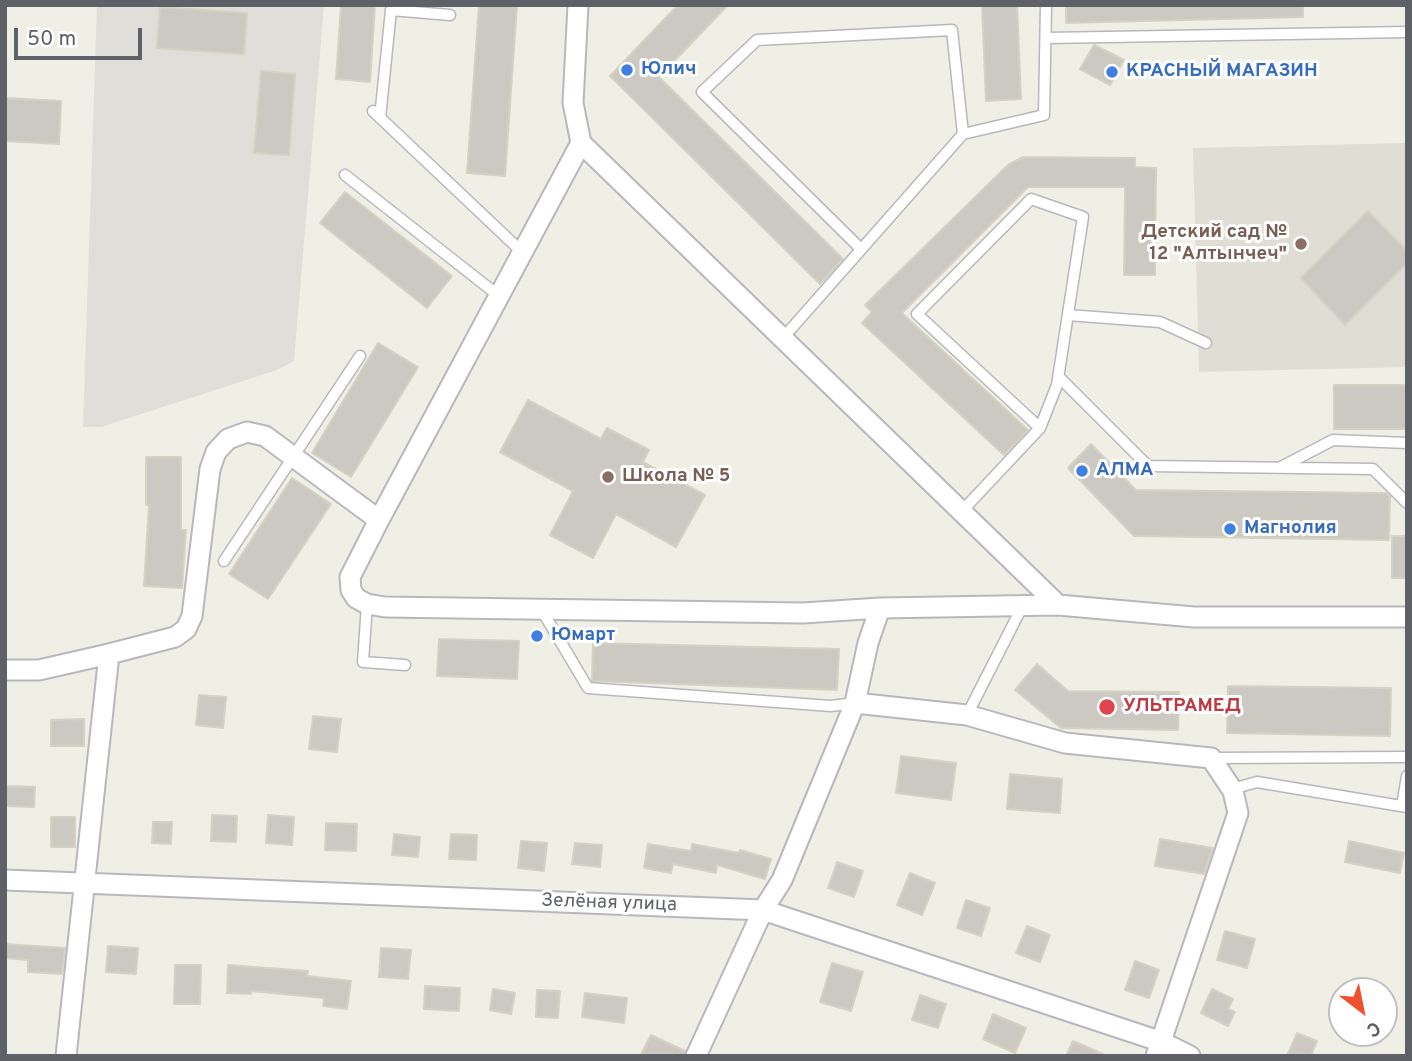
<!DOCTYPE html>
<meta charset="utf-8">
<style>
body{margin:0}
#map{position:relative;width:1412px;height:1061px;overflow:hidden;background:#f0efe6;font-family:Overpass,sans-serif}
canvas{display:block}
.frame{position:absolute;inset:0;border:7px solid #5e6167;pointer-events:none}
.north{position:absolute;left:1328px;top:977px;width:70px;height:70px;box-sizing:border-box;background:#fff;border:2px solid #bfc0c2;border-radius:50%;rotate:148deg;font-size:19px;font-weight:700;line-height:28px;text-align:center;color:#5e6167}
.north::after{content:'';display:block;margin:auto;width:24px;height:32px;background:#ef502e;clip-path:polygon(50% 0,100% 100%,50% 72%,0 100%)}
.scale{position:absolute;left:14px;top:28px;width:128px;height:32px;box-sizing:border-box;border:4px solid #5e6167;border-top:0;padding-left:9px;font-size:21px;line-height:24px;white-space:nowrap;color:#5e6167;-webkit-text-stroke:5px #fff;paint-order:stroke}
</style>
<div id="map">
<canvas width="1412" height="1061"></canvas>
<div class="frame"></div>
<div class="north">С</div>
<div class="scale">50 m</div>
</div>
<script>
const ctx = document.querySelector('canvas').getContext('2d');
ctx.lineJoin = 'round';
function paint(path, color) { ctx.fillStyle = color; ctx.fill(path, 'evenodd'); }
const poly = rows => new Path2D(rows.map(r => 'M' + r).join(''));
function stroke(path, color, width, dash) { ctx.strokeStyle = color; ctx.lineWidth = width; ctx.lineCap = dash ? 'butt' : 'round'; ctx.setLineDash(dash || []); ctx.stroke(path); }
function write(font, color, halo, rows, align = 'center') {
  ctx.font = font + ' Overpass,sans-serif'; ctx.lineWidth = 6; ctx.setLineDash([]); ctx.textBaseline = 'middle'; ctx.strokeStyle = halo; ctx.fillStyle = color; for (const [text, x, y, turn = 0] of rows) {
    ctx.save(); ctx.translate(x, y); ctx.rotate((+turn || 0) * Math.PI / 180); ctx.textAlign = isNaN(turn) ? turn : align; if (halo) ctx.strokeText(text, 0, 0); ctx.fillText(text, 0, 0); ctx.restore();
  }
}
paint(poly([
 [97,5,324,5,294,361,277,370,101,427,83,427]
]), '#dfded8');
paint(poly([
 [1407,143,1407,367,1199,372,1193,148]
]), '#e0ded4');
const building = poly([
 [341,5,375,5,370,82,336,79,341,5],
 [479,5,517,5,505,176,467,173,479,5],
 [678,5,728,5,659,77,843,259,820,284,610,76,678,5],
 [982,5,1017,5,1021,99,986,101,982,5],
 [1066,5,1303,5,1303,17,1066,23,1066,5],
 [160,7,247,13,244,54,157,48,160,7],
 [1094,45,1124,60,1110,85,1080,69,1094,45],
 [261,71,295,74,289,155,254,153,261,71],
 [5,98,61,101,59,144,5,141,5,98],
 [1023,157,1135,158,1135,167,1156,168,1155,275,1124,275,1125,187,1028,187,902,313,1028,430,1004,455,862,323,872,312,865,305,1008,165,1023,157],
 [345,192,452,276,427,308,320,223,345,192],
 [1368,211,1407,251,1407,263,1345,325,1301,278,1368,211],
 [378,343,418,367,351,477,312,453,378,343],
 [1334,385,1407,385,1407,429,1334,429,1334,385],
 [528,400,601,439,607,428,649,450,643,462,705,495,676,547,616,514,593,558,550,535,573,491,500,452,528,400],
 [1091,444,1136,490,1386,493,1390,497,1389,540,1134,536,1068,468,1091,444],
 [146,457,181,457,181,530,186,530,182,588,144,586,149,505,146,505,146,457],
 [292,478,331,504,268,599,229,574,292,478],
 [1392,536,1407,536,1407,578,1392,578,1392,536],
 [439,639,519,641,517,679,437,676,439,639],
 [593,643,839,649,837,690,592,681,593,643],
 [1037,664,1068,691,1179,692,1178,730,1061,728,1015,690,1037,664],
 [1228,686,1391,688,1390,736,1227,733,1228,686],
 [199,695,226,697,223,728,196,725,199,695],
 [313,716,341,719,337,752,309,749,313,716],
 [84,719,84,746,51,746,51,720,84,719],
 [901,756,956,763,951,800,896,793,901,756],
 [1010,774,1062,779,1060,813,1007,809,1010,774],
 [6,786,35,787,34,807,5,806,6,786],
 [212,815,237,816,236,842,211,841,212,815],
 [268,815,294,817,292,845,266,843,268,815],
 [51,817,75,817,75,847,51,847,51,817],
 [153,822,172,822,171,844,152,843,153,822],
 [326,823,357,824,356,851,325,850,326,823],
 [394,834,420,837,418,857,392,855,394,834],
 [451,834,477,835,476,860,449,859,451,834],
 [1160,839,1213,848,1204,874,1155,866,1160,839],
 [521,841,547,843,544,871,518,868,521,841],
 [1349,841,1404,853,1400,873,1345,862,1349,841],
 [575,843,602,845,600,867,572,864,575,843],
 [648,844,691,851,692,844,739,853,740,850,771,859,765,879,717,865,716,873,673,864,671,873,644,868,648,844],
 [837,862,863,871,854,897,828,888,837,862],
 [910,873,935,883,922,915,897,905,910,873],
 [966,900,990,908,981,936,957,928,966,900],
 [1027,926,1050,935,1040,962,1016,953,1027,926],
 [1225,931,1255,939,1247,968,1217,960,1225,931],
 [5,944,65,948,62,974,28,972,28,960,5,958,5,944],
 [108,946,138,948,136,974,106,972,108,946],
 [381,948,411,950,408,979,379,977,381,948],
 [1135,961,1159,970,1149,998,1125,990,1135,961],
 [832,963,863,972,851,1011,820,1002,832,963],
 [175,965,201,965,200,1004,174,1004,175,965],
 [228,965,308,971,307,976,351,981,347,1009,323,1006,324,998,251,991,251,994,227,993,228,965],
 [425,986,460,988,459,1011,424,1009,425,986],
 [493,989,515,993,511,1014,490,1010,493,989],
 [1212,989,1233,999,1228,1009,1235,1012,1228,1026,1201,1013,1212,989],
 [537,990,560,991,558,1018,536,1017,537,990],
 [585,993,627,998,624,1023,582,1017,585,993],
 [920,995,946,1004,938,1028,912,1020,920,995],
 [993,1014,1026,1028,1015,1053,983,1039,993,1014],
 [1297,1033,1317,1041,1311,1056,1287,1056,1297,1033],
 [651,1035,685,1051,684,1056,640,1056,651,1035],
 [1073,1041,1107,1056,1066,1056,1073,1041]
]);
paint(building, '#ccc9c3');
stroke(building, '#d5d2c4', 2);
const service = poly([
 [1046,38,1407,32],
 [373,111,522,252],
 [380,118,391,10,450,15],
 [345,175,499,296],
 [861,249,702,92,757,40,952,30,963,134],
 [1068,315,1160,322,1206,343],
 [783,338,963,134,1044,115,1046,5],
 [1059,377,1148,466,1373,469,1407,503],
 [1281,467,1333,440,1407,443],
 [962,511,1040,428,917,314,1031,199,1083,217,1057,385,1040,428],
 [224,561,360,356],
 [367,604,363,662,405,665],
 [541,609,588,688,831,706,855,703],
 [967,715,1023,605],
 [1212,758,1407,757],
 [1232,789,1257,782,1407,807],
 [1402,806,1407,776]
]);
const minor = poly([
 [578,5,573,103,581,143,1058,605,1194,617,1407,617],
 [581,143,379,520,350,577,351,590,356,598,367,604,385,607,803,613,880,608],
 [5,670,39,670,109,654],
 [855,703,967,715,1065,743,1211,758,1233,791,1238,813,1156,1056],
 [5,880,763,910,1162,1042,1190,1056],
 [66,1056,109,654,175,637,186,629,192,616,210,469,216,452,228,439,247,432,265,436,379,520],
 [696,1056,763,910,782,880,855,703,868,643,880,608,1058,605]
]);
stroke(service, '#b6b8bd', 13);
stroke(minor, '#b6b8bd', 23);
stroke(service, '#fff', 10);
stroke(minor, '#fff', 19);
for (const [x, y, r, color] of [
 [627,70,7,"#3f7fe0"],
 [1112,72,7,"#3f7fe0"],
 [1301,244,7,"#8d6e63"],
 [1082,471,7,"#3f7fe0"],
 [608,477,7,"#8d6e63"],
 [1230,529,7,"#3f7fe0"],
 [537,636,7,"#3f7fe0"],
 [1107,707,9,"#e0444e"]
]) { const dot = new Path2D(); dot.arc(x, y, r, 0, 2 * Math.PI); ctx.fillStyle = color; ctx.fill(dot); stroke(dot, '#fff', 2.5); }
write('bold 19px', '#366cbe', '#fff', [
 ["Юлич",641,70],
 ["КРАСНЫЙ МАГАЗИН",1126,72],
 ["АЛМА",1096,471],
 ["Магнолия",1244,529],
 ["Юмарт",551,636]
], 'left');
write('bold 19px', '#785e54', '#fff', [
 ["Детский сад №",1287,233],
 ["12 \"Алтынчеч\"",1287,255],
 ["Школа № 5",622,477,"left"]
], 'right');
write('bold 19px', '#be3a42', '#fff', [
 ["УЛЬТРАМЕД",1123,707]
], 'left');
write('19px', '#5e6167', '#fff', [
 ["Зелёная улица",609,904,2]
]);
</script>
